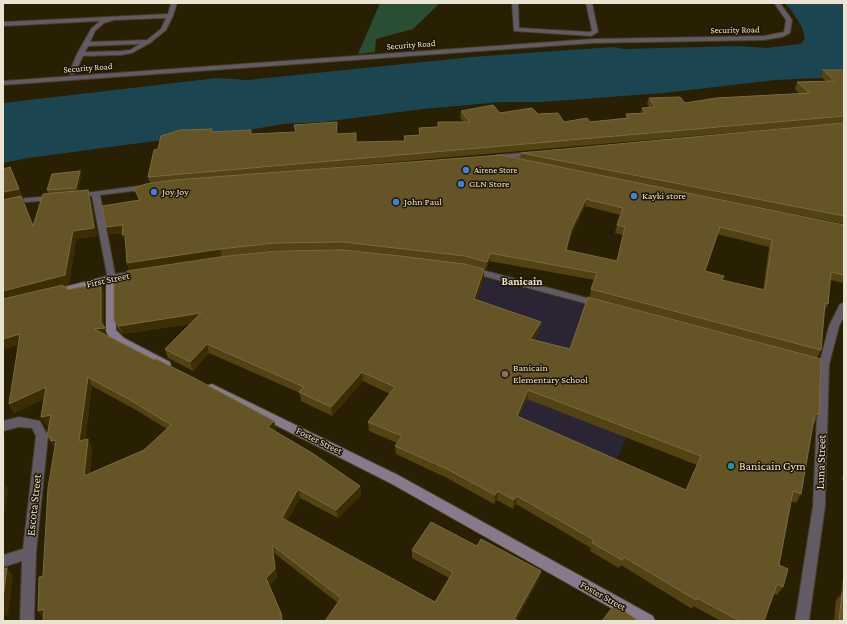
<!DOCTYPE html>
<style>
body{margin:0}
#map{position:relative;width:847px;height:624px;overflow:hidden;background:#291f03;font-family:"Crimson Pro",serif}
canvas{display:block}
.frame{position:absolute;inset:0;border:4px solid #eae4d3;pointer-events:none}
</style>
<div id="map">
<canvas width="847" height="624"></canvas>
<div class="frame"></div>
</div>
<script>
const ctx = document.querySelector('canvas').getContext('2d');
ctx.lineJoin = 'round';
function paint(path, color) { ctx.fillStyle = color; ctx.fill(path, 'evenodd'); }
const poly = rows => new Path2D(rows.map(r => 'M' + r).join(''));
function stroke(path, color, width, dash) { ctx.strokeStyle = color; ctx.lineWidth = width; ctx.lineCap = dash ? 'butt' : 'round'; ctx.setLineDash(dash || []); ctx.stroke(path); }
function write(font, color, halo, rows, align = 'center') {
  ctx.font = font + ' "Crimson Pro",serif'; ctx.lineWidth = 3; ctx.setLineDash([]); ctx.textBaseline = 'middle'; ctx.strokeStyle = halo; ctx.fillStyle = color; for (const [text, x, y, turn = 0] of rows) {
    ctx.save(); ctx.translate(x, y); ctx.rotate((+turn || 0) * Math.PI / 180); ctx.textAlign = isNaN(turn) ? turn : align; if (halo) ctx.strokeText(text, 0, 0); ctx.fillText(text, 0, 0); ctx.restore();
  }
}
paint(poly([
 [468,274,636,317,641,408,611,471,375,367]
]), '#2a2434');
paint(poly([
 [380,3,440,3,413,29,376,39,375,52,358,54]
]), '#2a4e33');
paint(poly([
 [784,3,844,3,844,77,776,80,663,93,542,102,501,102,423,109,323,122,283,124,221,135,170,139,28,158,3,163,3,103,217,78,247,80,472,57,555,51,614,47,624,49,739,46,766,48,800,44,805,39,802,27,791,10]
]), '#1a4551');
const lane = poly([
 [171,3,177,3,173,16,166,30,150,43,132,53,121,55,83,56,75,73,72,75,69,73,77,54,91,29,100,21,3,26,3,22,168,14,171,3],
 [166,18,161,29,147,40,90,42,95,31,104,23,114,20,166,18],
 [140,44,130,50,121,51,85,52,88,46,140,44],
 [512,3,518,3,519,28,590,32,592,31,586,3,592,3,598,32,591,36,514,31,512,3],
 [774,3,780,3,792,20,790,33,782,37,764,40,593,43,3,85,3,81,593,39,764,36,784,32,786,20,774,3]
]);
const street = poly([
 [533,152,537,154,536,156,497,159,493,157,497,155,533,152],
 [147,185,150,185,150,189,100,195,115,274,139,271,144,274,139,277,111,281,108,280,92,196,77,198,73,196,77,194,147,185],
 [53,196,56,196,57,198,56,200,27,202,3,208,3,202,27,198,53,196],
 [471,267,602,302,604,304,599,307,468,272,466,270,468,268,471,267],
 [844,303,844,316,839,326,829,365,825,506,809,621,795,621,813,506,819,365,829,326,840,304,844,303],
 [19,417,40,421,48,436,36,553,34,621,20,621,22,561,3,567,3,555,23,549,36,436,32,428,19,427,3,431,3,421,19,417]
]);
const secondary = poly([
 [111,275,116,278,116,330,124,338,170,362,171,365,170,368,162,368,116,344,107,334,106,331,106,282,55,295,50,292,52,290,111,275],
 [212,384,398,475,653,616,655,621,634,621,390,483,208,391,206,388,208,385,212,384]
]);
stroke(lane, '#443b20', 2);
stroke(street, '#443b20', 2);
stroke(secondary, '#443b20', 2);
paint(lane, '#625a65');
paint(street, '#625a65');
paint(secondary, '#887a8c');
paint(poly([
 [823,70,844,70,844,123,313,169,520,158,521,153,844,123,844,224,693,194,844,225,844,283,830,280,828,304,825,310,821,350,817,358,590,297,591,289,595,280,489,261,486,269,464,264,484,278,476,300,541,322,539,331,534,340,819,415,814,424,813,423,801,494,796,503,791,501,779,565,783,587,777,595,774,594,764,621,721,621,693,606,692,609,621,565,619,568,590,551,591,548,516,504,513,509,497,500,494,504,447,478,396,454,395,446,397,443,369,431,368,422,390,394,363,381,332,416,301,401,300,393,209,353,193,371,168,358,165,349,190,324,123,334,118,329,114,320,384,254,344,250,276,250,222,257,129,270,127,263,126,242,125,242,122,233,109,235,139,201,134,188,150,184,148,177,158,149,213,132,252,134,295,132,294,125,338,129,338,134,357,142,404,141,404,136,420,135,419,128,438,127,438,122,464,122,460,118,461,111,538,114,564,122,590,122,626,118,626,114,641,113,642,108,649,107,647,104,649,98,685,103,800,94,795,89,797,82,826,81,821,77],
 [585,206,620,215,617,225,615,233,623,235,617,261,567,250,570,238],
 [717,234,769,247,763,290,722,280,705,271],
 [527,399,697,465,686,490,519,417],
 [3,169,14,175,33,225,48,193,47,190,80,171,81,175,78,191,91,199,97,236,76,239,69,284,64,285,64,287,69,290,104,292,104,327,108,336,274,421,276,430,275,431,360,486,361,495,338,518,300,498,287,521,435,602,449,578,412,558,412,550,477,546,541,571,539,579,516,620,338,603,274,553,277,577,269,586,281,613,283,621,43,621,43,618,38,611,43,576,55,448,47,436,49,426,46,426,44,399,14,413,9,404,19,345,3,349],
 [92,386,136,410,167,429,144,450,90,473,92,448,85,440],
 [844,471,844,480,842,479],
 [844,566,844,621,834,621,836,600,841,595]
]), '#534312');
paint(poly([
 [337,122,338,129,337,141,336,134],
 [10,167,14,175,37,234,3,200,3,192],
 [80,171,81,175,78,192,76,188],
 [88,190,91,199,97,236,76,239,69,284,64,285,67,293,3,300,3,291,73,231],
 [586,199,585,206,570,238,565,257,566,250,571,230],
 [123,225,125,232,109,235,106,227],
 [125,234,128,242,125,242,122,235],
 [220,249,222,257,129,270,127,263],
 [490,253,489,261,486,269,487,262],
 [484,269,484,278,474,308,474,299],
 [101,283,104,292,104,328,108,337,94,329,101,322],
 [201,313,203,322,123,334,119,326],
 [541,322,539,331,529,348,530,339],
 [20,334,25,343,3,349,3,339],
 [207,344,209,353,193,371,190,362],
 [362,372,363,381,332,416,331,407],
 [88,377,92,386,84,450,79,441],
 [46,387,51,396,14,413,9,404],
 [528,390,527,399,516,425,517,416],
 [51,415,56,424,46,426,41,417],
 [274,421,276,430,270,436,268,427],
 [3,432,5,436,5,484,8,488,3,525],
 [88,439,92,448,89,485,84,476],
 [56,440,56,450,51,441],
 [360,486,361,495,338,518,336,510],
 [298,489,300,498,284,526,282,518],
 [498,491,497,500,494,504,495,495],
 [517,496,516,504,513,509,514,500],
 [272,545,274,553,277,577,268,587,266,578],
 [7,568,13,576,8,615,3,616,3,598],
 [541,571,539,579,516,621,514,619],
 [44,609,44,619,38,611]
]), '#3c2d03');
const building = poly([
 [823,70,844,70,844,116,148,177,154,150,158,149,161,136,180,130,212,129,211,132,251,130,251,134,296,132,294,125,337,122,336,134,356,133,356,142,405,141,404,136,420,135,419,128,438,127,438,122,470,122,461,111,493,105,500,113,532,108,538,114,558,113,564,122,587,118,590,122,629,118,626,114,646,113,642,108,655,107,649,98,680,97,685,103,716,98,810,93,797,82,835,81,823,70],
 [844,123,844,216,521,153,844,123],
 [501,155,844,225,844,275,831,272,828,304,825,303,821,350,591,289,597,273,490,253,487,262,465,256,343,242,275,243,220,249,127,263,125,234,122,235,123,225,106,227,102,206,140,200,134,188,146,184,175,180,501,155],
 [586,199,623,208,617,225,625,227,617,261,566,250,571,230,586,199],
 [720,227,772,240,765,290,722,280,724,276,705,271,720,227],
 [10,167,19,189,3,192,3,169,10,167],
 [80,171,76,188,47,190,52,174,80,171],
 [88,190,94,228,73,231,65,275,3,291,3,200,21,196,33,226,43,194,88,190],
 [343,250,400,256,464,264,484,269,474,299,541,322,530,339,570,349,588,297,821,359,819,415,815,413,801,494,793,491,779,565,788,569,783,587,777,584,764,621,740,621,697,598,696,600,624,557,622,560,592,543,594,540,517,496,514,500,498,491,495,495,447,469,395,446,402,436,368,422,395,387,362,372,331,407,299,392,304,387,207,344,190,362,165,349,201,313,119,326,114,320,114,280,127,277,127,271,220,257,275,251,343,250],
 [528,390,701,456,686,490,517,416,528,390],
 [101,283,101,322,105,328,94,329,154,360,156,359,194,378,274,421,268,427,312,453,360,486,336,510,298,489,282,518,435,602,453,572,412,550,431,522,477,546,481,539,541,571,514,619,519,621,325,621,341,598,272,545,275,569,266,578,281,613,282,621,43,621,44,609,38,611,39,577,43,576,48,488,56,440,51,441,51,437,47,436,51,415,41,417,46,387,9,404,20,334,3,339,3,299,63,285,63,287,67,286,67,290,101,283],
 [88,377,132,401,171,425,144,450,84,476,88,439,79,441,88,377],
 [7,568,3,598,3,569,7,568],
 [842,593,844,594,844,621,839,621,842,593],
 [615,604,638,621,602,621,615,604]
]);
paint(building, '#645426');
stroke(building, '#796b41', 1);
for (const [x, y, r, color] of [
 [466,170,4,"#3f7fe0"],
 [461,184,4,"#3f7fe0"],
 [154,192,4,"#3f7fe0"],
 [634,196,4,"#3f7fe0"],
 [396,202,4,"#3f7fe0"],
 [505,374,4,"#8d6e63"],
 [731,466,4,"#0f9aa8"]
]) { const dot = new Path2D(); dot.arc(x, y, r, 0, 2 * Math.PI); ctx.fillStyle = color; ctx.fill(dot); stroke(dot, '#1f1500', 1.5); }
write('9px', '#eae4d3', '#1f1500', [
 ["Security Road",735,30,-1],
 ["Security Road",411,45,-4],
 ["Security Road",88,68,-4]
]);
write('9px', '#eae4d3', '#1f1500', [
 ["Airene Store",474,170]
], 'left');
write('10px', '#eae4d3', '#1f1500', [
 ["GLN Store",469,184],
 ["Joy Joy",162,192],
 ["Kayki store",642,196],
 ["John Paul",404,202],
 ["Banicain",513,368],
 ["Elementary School",513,380]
], 'left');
write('10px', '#eae4d3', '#1f1500', [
 ["First Street",108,280,-12],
 ["Foster Street",319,441,26],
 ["Foster Street",603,596,29]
]);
write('bold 11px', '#eae4d3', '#1f1500', [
 ["Banicain",522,282]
]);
write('12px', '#eae4d3', '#1f1500', [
 ["Luna Street",821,462,-88],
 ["Escota Street",34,505,-84]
]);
write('12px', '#eae4d3', '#1f1500', [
 ["Banicain Gym",739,466]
], 'left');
</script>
